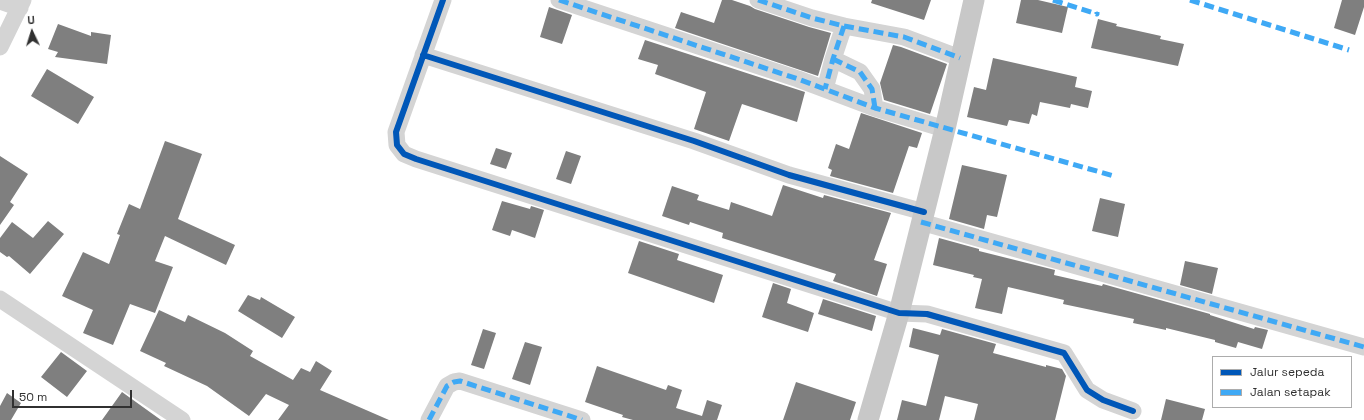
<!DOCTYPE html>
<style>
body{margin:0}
#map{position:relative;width:1364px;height:420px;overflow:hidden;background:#fff;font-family:"Space Grotesk",sans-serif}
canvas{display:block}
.legend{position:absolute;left:1212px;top:356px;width:140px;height:52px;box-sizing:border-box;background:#fff;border:1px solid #acacac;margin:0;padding:5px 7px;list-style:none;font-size:12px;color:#303030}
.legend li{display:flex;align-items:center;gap:8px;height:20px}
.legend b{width:20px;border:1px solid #acacac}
.north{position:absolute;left:12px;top:12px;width:40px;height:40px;-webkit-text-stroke:3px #fff;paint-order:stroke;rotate:356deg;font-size:11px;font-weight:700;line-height:16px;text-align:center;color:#303030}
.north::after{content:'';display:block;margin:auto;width:14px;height:18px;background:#303030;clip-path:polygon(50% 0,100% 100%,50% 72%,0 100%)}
.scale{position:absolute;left:12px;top:390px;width:120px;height:18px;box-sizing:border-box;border:2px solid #303030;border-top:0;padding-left:5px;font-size:12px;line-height:14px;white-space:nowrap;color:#303030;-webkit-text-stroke:3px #fff;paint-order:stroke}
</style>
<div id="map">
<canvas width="1364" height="420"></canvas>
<ul class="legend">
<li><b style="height:5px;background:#0057b8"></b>Jalur sepeda</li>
<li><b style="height:5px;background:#3fa9f5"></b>Jalan setapak</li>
</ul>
<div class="north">U</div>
<div class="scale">50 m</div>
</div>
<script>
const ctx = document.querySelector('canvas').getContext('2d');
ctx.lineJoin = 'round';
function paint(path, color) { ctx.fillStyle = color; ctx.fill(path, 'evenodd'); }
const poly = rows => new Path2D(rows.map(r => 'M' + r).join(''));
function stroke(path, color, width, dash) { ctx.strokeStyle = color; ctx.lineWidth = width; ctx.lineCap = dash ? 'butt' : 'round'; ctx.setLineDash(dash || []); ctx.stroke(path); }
paint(poly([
 [722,0,732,0,750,6,755,9,809,27,831,33,818,76,675,28,681,12,714,23],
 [872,0,931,0,924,20,871,3],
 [1021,0,1038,0,1068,7,1062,33,1016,23],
 [1342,0,1364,0,1364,7,1355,35,1334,28],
 [549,7,572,15,562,44,540,37],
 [1098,19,1117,24,1116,26,1161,36,1160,39,1184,44,1178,66,1091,48],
 [58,24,91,36,91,32,111,35,107,64,55,57,58,52,48,49],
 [645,40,805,92,797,122,742,104,729,141,694,129,706,92,655,74,658,65,638,59],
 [893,45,901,47,947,64,930,114,884,100,880,83],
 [993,58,1077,77,1075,87,1092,91,1088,108,1071,104,1070,108,1040,102,1037,116,1032,114,1029,124,1009,120,1007,126,967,117,974,87,986,90],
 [47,69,94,97,78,124,31,96],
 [861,113,922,133,917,148,909,146,893,193,830,176,832,170,828,168,836,144,849,149],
 [165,141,202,154,178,219,235,245,226,265,165,236,155,261,173,267,155,313,130,304,113,345,83,333,93,310,62,296,83,252,109,264,120,235,117,234,129,204,140,209],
 [496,148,512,153,506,169,490,164],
 [566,151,581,156,571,184,556,179],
 [0,156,28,174,10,202,14,205,0,225],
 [962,165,1007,175,997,217,987,215,984,229,949,219],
 [783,185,823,198,824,195,891,213,874,260,887,264,877,296,833,281,836,274,722,238,723,233,690,222,689,225,662,216,672,186,699,195,697,200,729,210,731,202,772,216],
 [1100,198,1125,204,1118,237,1092,231],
 [502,201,530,209,531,206,544,210,535,238,512,230,510,236,492,230],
 [48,221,64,234,30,274,9,256,7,257,0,252,0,238,12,222,33,238],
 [939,238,979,249,979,251,1055,270,1054,275,1102,286,1103,284,1110,286,1210,314,1210,315,1254,329,1255,327,1268,330,1262,349,1238,342,1236,348,1215,342,1215,340,1166,328,1166,330,1133,323,1134,319,1063,304,1064,300,1008,287,1002,314,975,308,982,279,973,277,974,275,933,265],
 [639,241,679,254,677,260,723,275,714,303,628,273],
 [1185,261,1218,268,1212,294,1180,285],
 [773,283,791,289,787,303,814,313,808,332,762,317],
 [248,295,260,300,261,297,295,317,282,338,238,311],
 [823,299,876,316,872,331,818,314],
 [159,310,185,322,188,315,225,333,253,351,250,356,293,380,301,368,310,372,316,361,332,371,320,390,389,420,278,420,289,405,266,394,249,416,207,386,164,366,166,363,140,351],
 [913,328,940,335,942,329,996,344,993,353,1046,367,1046,365,1062,369,1066,376,1055,420,974,420,978,404,945,396,939,420,897,420,902,400,926,406,939,355,909,347],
 [483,329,496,333,484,369,471,365],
 [525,342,542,347,530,385,512,379],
 [61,352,87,371,67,397,41,377],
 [597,366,666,390,668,385,682,390,676,408,702,416,707,400,722,405,717,420,633,420,622,417,623,415,585,402],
 [796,382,856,402,850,420,783,420],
 [122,392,161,420,102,420],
 [7,393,21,403,11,420,0,420,0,406],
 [1166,399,1205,409,1202,420,1161,420]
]), '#7f7f7f');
stroke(poly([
 [443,0,396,132,397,145,404,154,416,159,899,313,927,314,1064,353,1087,390,1103,400,1133,411],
 [559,0,798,79,875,108,945,129],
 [758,0,812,18,844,26,833,59,825,89],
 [0,1,20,8],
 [844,26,904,37,960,58],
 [0,47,23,0],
 [423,55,694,141,789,175,924,212],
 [833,59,860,72,872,89,875,108],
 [921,222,1364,347],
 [0,299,182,420],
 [429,420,447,386,454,382,460,381,582,420]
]), '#d4d4d4', 17);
stroke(poly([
 [868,420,899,313,945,129,974,0]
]), '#c8c8c8', 21);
stroke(poly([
 [559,0,798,79,875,108,1114,176],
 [758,0,812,18,844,26,833,59,825,89],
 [1053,0,1097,14,1097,12],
 [1190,0,1349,50],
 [844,26,904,37,960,58],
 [833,59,860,72,872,89,875,108],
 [921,222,1364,347],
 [429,420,447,386,454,382,460,381,582,420]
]), '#3fa9f5', 5, [10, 5]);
stroke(poly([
 [443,0,396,132,397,145,404,154,416,159,899,313,927,314,1064,353,1087,390,1103,400,1133,411],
 [423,55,694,141,789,175,924,212]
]), '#0057b8', 6);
</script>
